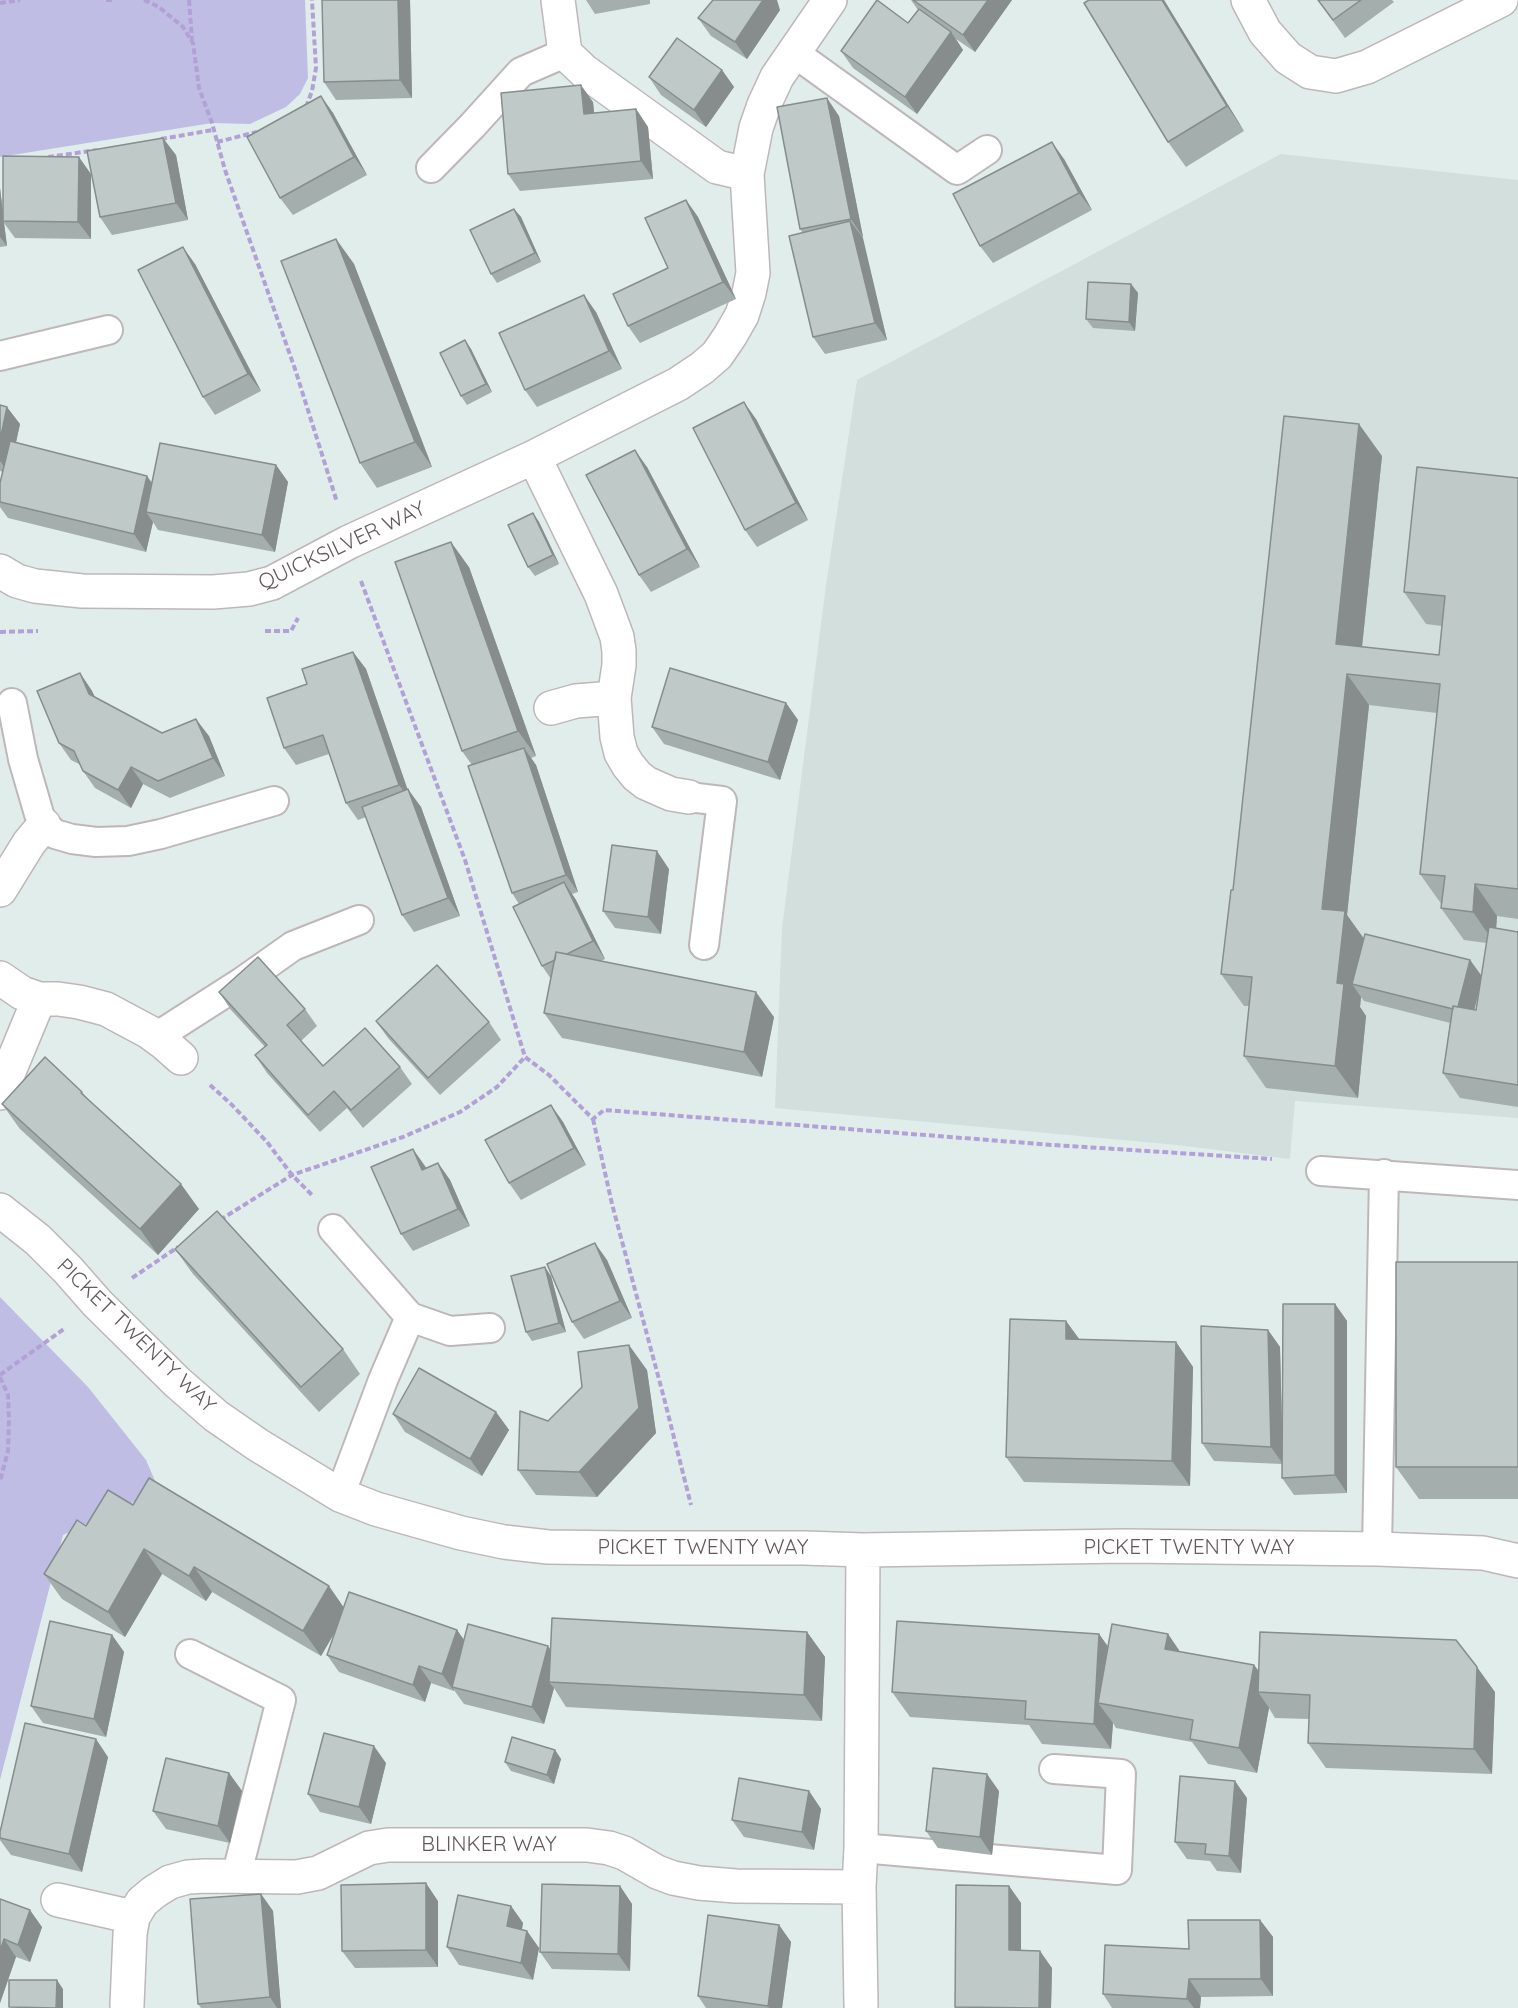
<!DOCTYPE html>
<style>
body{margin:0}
canvas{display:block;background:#e1edeb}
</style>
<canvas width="1518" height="2008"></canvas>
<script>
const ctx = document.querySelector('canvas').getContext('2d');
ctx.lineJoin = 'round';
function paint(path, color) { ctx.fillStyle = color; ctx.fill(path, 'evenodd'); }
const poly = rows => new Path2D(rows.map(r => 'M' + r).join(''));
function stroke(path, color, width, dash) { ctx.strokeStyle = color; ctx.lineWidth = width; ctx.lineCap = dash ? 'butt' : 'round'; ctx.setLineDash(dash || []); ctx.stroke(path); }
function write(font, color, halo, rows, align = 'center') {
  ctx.font = font + ' Quicksand,sans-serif'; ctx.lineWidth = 6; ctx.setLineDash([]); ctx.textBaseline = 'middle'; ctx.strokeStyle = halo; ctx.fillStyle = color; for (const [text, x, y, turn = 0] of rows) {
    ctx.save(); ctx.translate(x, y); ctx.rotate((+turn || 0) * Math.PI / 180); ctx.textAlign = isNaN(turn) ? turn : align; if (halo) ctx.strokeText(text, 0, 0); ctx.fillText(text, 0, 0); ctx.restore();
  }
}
paint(poly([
 [1281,154,1518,180,1518,1118,1295,1101,1290,1159,1177,1145,775,1108,782,928,826,585,857,380]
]), '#d2dfdd');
paint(poly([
 [0,0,305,0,308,78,300,94,286,107,250,124,212,123,0,157],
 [0,1297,88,1387,146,1460,159,1490,63,1535,0,1780]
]), '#c0bde4');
const lane = poly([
 [793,52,957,170,987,150],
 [431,168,473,125,521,72,565,53],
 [0,356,108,330],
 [12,703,23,759,39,814,44,825,55,834,72,839,96,842,128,841,161,834,274,801],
 [689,797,722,801,704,945],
 [156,1037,242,982,293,946,359,920],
 [1321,1171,1518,1185],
 [333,1229,410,1317,450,1331,490,1328],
 [340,1495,383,1380,410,1317],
 [1377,1549,1384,1174],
 [190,1654,281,1700,236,1877],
 [861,1848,1117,1870,1121,1774,1054,1769]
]);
const street = poly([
 [558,0,565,53,584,71,717,167,747,174],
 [1248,0,1265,32,1288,58,1310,72,1336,76,1367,67,1501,0],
 [534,457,601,594,617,637,619,651,619,665,614,698,617,737,621,753,628,765,637,776,646,783,671,794,689,797],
 [0,571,17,581,35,586,82,591,213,592,249,589,272,583,349,542,534,457,678,384,702,368,717,355,730,336,742,315,749,293,753,273,747,174,756,128,764,105,777,77,830,0],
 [551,708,576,701,614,698],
 [0,890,29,843,44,825],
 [0,978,22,993,39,999,0,1093],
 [39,999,58,999,79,1002,106,1009,149,1032,164,1043,181,1058],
 [0,1210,38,1240,68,1270,97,1303,177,1382,216,1416,258,1445,340,1495,376,1509,461,1533,504,1542,548,1547,625,1548,804,1548,863,1550,1126,1546,1377,1549,1483,1553,1518,1561],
 [58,1900,133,1917],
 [127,2005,130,1934,133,1917,142,1902,154,1892,170,1882,188,1877,205,1876,297,1877,318,1873,369,1848,388,1845,587,1845,609,1848,624,1853,657,1872,673,1878,699,1883,736,1886,859,1887],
 [861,2005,859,1887,861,1848,863,1550]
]);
stroke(lane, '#beb7b9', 32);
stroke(street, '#beb7b9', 36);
stroke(poly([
 [106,0,112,0],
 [144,0,159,7,183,27,193,43,199,88,212,123,225,170,295,369,337,502],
 [189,0,192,40],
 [0,3,20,0],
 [306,107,312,91,316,68,312,0],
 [161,139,213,130],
 [217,142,257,132],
 [48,157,97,150],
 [361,581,465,860,525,1057,549,1075,593,1119,604,1110,1053,1145,1272,1159],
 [265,631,291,631,298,618],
 [0,632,38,631],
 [210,1085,232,1105,267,1142,292,1175,313,1196],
 [593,1119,612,1204,664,1398,691,1505],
 [220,1220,292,1175,403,1137,460,1112,497,1087,525,1057],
 [132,1278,178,1247],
 [0,1375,64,1329],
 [0,1377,8,1395,9,1421,8,1451,0,1481]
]), '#b2a1d6', 4, [6, 3]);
stroke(lane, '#fff', 28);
stroke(street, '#fff', 33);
paint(poly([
 [322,0,410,0,412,98,336,100,324,82],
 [586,0,650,0,650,4,595,14],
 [911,0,1012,0,975,52,956,39,963,50,917,114,853,68,841,51,908,23,918,10],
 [1164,0,1244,131,1186,167,1168,142],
 [1318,0,1392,0,1394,2,1345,38],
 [780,10,747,59,711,36,698,18],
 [722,70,734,87,706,127,661,95,649,77],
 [321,96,333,113,367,175,293,215,280,198],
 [593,102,594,113,636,109,648,127,653,179,520,191,508,174],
 [839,116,863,237,861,237,887,340,825,354,813,337,802,232,800,229],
 [176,155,188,220,112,235,100,217],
 [1064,159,1092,210,993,263,980,246],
 [91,174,91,239,15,238,4,223,7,246,0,247,0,188,3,213],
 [686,200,698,217,736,299,640,343,628,326,668,268],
 [514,209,521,217,541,262,497,283,491,274],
 [336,239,354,264,432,467,377,488,360,463],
 [195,264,261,391,215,415,203,397],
 [1131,284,1138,293,1135,331,1093,328,1086,319],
 [596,312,622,369,537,407,525,390],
 [465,340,471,349,492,392,467,405,461,396],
 [0,405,20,424,16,443,147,476,152,483,276,465,288,482,275,552,158,530,153,522,146,552,8,518,0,507,0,483,3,472,0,471],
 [756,419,808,520,757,547,745,530],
 [1382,456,1362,647,1439,655,1442,626,1426,624,1404,592,1518,478,1518,919,1497,916,1496,929,1518,932,1518,1107,1460,1098,1443,1073,1450,1023,1364,1001,1361,997,1360,1007,1366,1016,1358,1098,1266,1088,1244,1056,1249,1006,1244,1006,1221,974,1233,890],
 [1369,705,1437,713,1420,874,1442,905,1441,908,1464,940,1487,943,1482,976,1470,960,1364,939,1347,915],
 [1480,989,1476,1010,1474,1010,1477,1000],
 [647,467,700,567,651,592,639,575],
 [533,513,539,522,559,564,535,576,528,567],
 [469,567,536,756,531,758,536,765,578,892,572,894,576,900,605,959,601,961,774,1017,762,1077,562,1038,544,1013,551,979,542,966,519,904,512,893,472,765,462,751],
 [353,652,366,669,407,790,421,807,460,916,414,932,402,915,366,817,358,820,346,803,329,754,296,765,284,748,307,684],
 [80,673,92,691,95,697,162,733,209,736,225,776,170,798,143,784,131,808,95,788,83,771,81,765,71,760,59,743],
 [786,703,798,720,780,780,664,744,652,727],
 [669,869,661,934,615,928,603,911],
 [219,992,305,1009,317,1026,301,1041,323,1066,400,1067,412,1084,363,1128,347,1108,320,1132,267,1073,255,1055,265,1047,231,1010],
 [376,1021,489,1022,501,1040,440,1095,388,1038],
 [82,1092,89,1100,199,1209,158,1255,20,1129,2,1104],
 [551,1105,563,1122,586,1165,521,1200,509,1183],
 [438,1163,450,1180,470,1226,413,1251,401,1234,425,1166,426,1168],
 [175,1249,343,1349,360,1374,319,1412,193,1274],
 [607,1260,632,1318,584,1339,572,1322],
 [1518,1262,1518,1499,1419,1499,1396,1467],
 [551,1276,566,1332,532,1341,526,1332],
 [1335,1304,1347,1321,1347,1493,1294,1495,1282,1478,1282,1464,1214,1461,1202,1443,1268,1330,1280,1347,1282,1431],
 [1066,1321,1080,1340,1176,1342,1193,1367,1190,1486,1024,1482,1006,1457],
 [647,1370,656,1433,597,1497,536,1495,518,1470,548,1421],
 [496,1412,509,1430,482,1476,405,1432,393,1414],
 [133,1505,344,1607,457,1630,464,1640,550,1649,807,1632,825,1657,822,1721,566,1707,554,1688,544,1724,464,1704,454,1690,454,1691,431,1683,425,1702,339,1672,327,1655,335,1631,321,1656,212,1592,206,1601,162,1574,125,1637,62,1599,44,1574,86,1526],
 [1099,1634,1108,1647,1168,1634,1180,1652,1254,1665,1259,1671,1495,1692,1492,1774,1326,1768,1308,1743,1309,1719,1275,1718,1269,1708,1257,1773,1208,1764,1192,1742,1116,1728,1113,1723,1111,1749,1042,1744,1029,1725,910,1717,892,1692],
 [112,1635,124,1652,106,1737,43,1723,31,1706],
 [555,1750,561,1759,554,1784,511,1771,505,1762],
 [108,1757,82,1872,11,1855,0,1840,0,1832],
 [386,1763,371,1824,320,1812,308,1794],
 [229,1773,242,1791,230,1843,166,1829,153,1811],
 [809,1791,821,1809,814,1850,744,1837,732,1820],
 [999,1791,992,1855,938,1848,926,1831],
 [1247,1798,1241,1873,1217,1871,1210,1861,1187,1859,1175,1842],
 [620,1886,632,1904,630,1971,552,1969,540,1952],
 [1009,1886,1021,1903,1021,1951,1052,1968,1051,2008,955,2008,955,2007],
 [261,1894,273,1911,281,2008,201,2008,198,2004],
 [0,1899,42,1927,30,1962,16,1957,0,2003],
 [438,1901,438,1967,355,1968,342,1951],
 [511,1906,523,1923,522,1930,527,1931,539,1948,533,1980,459,1965,447,1947],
 [1260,1920,1273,1937,1273,1996,1201,1997,1200,2008,1112,2008,1103,1994,1189,1949],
 [779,1925,791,1942,782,2008,706,2008,698,1996]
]), '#a4aeac');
paint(poly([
 [398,0,410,0,412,98,400,80],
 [763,0,777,0,780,10,747,59,735,42],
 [988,0,1012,0,975,52,963,35],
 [1162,0,1164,0,1244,131,1227,106],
 [951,32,963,50,917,114,905,97],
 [722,70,734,87,706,127,694,110],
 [581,85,593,102,596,132,584,114],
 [321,96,333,113,367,175,354,157],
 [827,98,839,116,863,237,851,219],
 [636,109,648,127,653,179,641,161],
 [163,138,176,155,188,220,176,203],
 [1052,142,1064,159,1092,210,1079,193],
 [79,157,91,174,91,239,78,222],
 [0,188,4,221,3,221,4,223,7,246,0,237],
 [686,200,698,217,736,299,723,282],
 [514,209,521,217,541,262,535,253],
 [850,221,863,238,887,340,875,323],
 [336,239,354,264,432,467,415,442],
 [183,247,195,264,261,391,248,374],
 [1131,284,1138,293,1135,331,1129,322],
 [584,295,596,312,622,369,609,351],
 [465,340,471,349,492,392,486,384],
 [744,402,756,419,808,520,796,503],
 [7,407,20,424,9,473,0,461,0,440],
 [1359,424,1382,456,1359,675,1336,644],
 [635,450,647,467,700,567,687,549],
 [276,465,288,482,275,552,262,535],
 [147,476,159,494,146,512,153,522,146,552,134,534],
 [533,513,539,522,559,564,553,555],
 [451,542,469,567,536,756,518,731],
 [353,652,366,669,412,802,399,785],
 [80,673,92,691,101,711,89,694],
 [1347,674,1369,705,1347,915,1367,943,1352,984,1361,997,1360,1007,1366,1016,1358,1098,1335,1066,1322,909],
 [786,703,798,720,780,780,768,762],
 [196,719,209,736,225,776,213,758],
 [524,748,536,765,578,892,566,875],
 [131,767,143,784,131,808,118,790],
 [408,789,421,807,460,916,448,898],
 [657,851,669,869,661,934,648,917],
 [564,882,576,900,605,959,593,941],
 [1475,884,1497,916,1495,944,1473,912],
 [1470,960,1482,977,1470,1028,1457,1010],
 [756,992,774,1017,762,1077,744,1052],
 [551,1105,563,1122,586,1165,574,1148],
 [413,1149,425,1166,434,1187,422,1170],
 [438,1163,450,1180,470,1226,458,1209],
 [181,1184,199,1209,158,1255,140,1229],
 [595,1243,607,1260,632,1318,620,1301],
 [545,1267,551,1276,566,1332,559,1323],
 [1335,1304,1347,1321,1347,1493,1335,1475],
 [1066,1321,1084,1346,1066,1339],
 [1268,1330,1280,1347,1283,1464,1271,1447],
 [1176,1342,1193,1367,1190,1486,1172,1461],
 [629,1345,647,1370,656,1433,597,1497,579,1472],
 [496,1412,509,1430,482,1476,470,1459],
 [144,1549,162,1574,125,1637,108,1612],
 [194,1567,212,1592,206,1601,189,1576],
 [329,1586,347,1612,321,1656,303,1631],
 [457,1630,469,1647,452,1687,454,1690,454,1691,442,1674],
 [807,1632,825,1657,822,1721,804,1695],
 [1099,1634,1117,1659,1098,1703,1113,1723,1111,1749,1094,1724],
 [1168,1634,1185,1659,1165,1649],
 [112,1635,124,1652,106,1737,94,1719],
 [548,1646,560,1663,549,1682,554,1688,544,1724,532,1707],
 [1254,1665,1272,1690,1258,1692,1269,1708,1257,1773,1239,1748],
 [419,1666,431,1683,425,1702,413,1685],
 [1477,1667,1495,1692,1492,1774,1474,1749],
 [96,1739,108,1757,82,1872,69,1854],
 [374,1746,386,1763,371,1824,359,1807],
 [555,1750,561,1759,554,1784,547,1775],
 [229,1773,242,1791,230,1843,218,1826],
 [987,1774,999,1791,992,1855,980,1837],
 [1235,1781,1247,1798,1241,1873,1229,1856],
 [809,1791,821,1809,814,1850,802,1832],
 [426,1883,438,1901,438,1967,426,1950],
 [620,1886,632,1904,630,1971,618,1954],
 [1009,1886,1021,1903,1021,1968,1009,1950],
 [261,1894,273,1911,281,2008,277,2008,270,1997],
 [511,1906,523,1923,519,1944,507,1926],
 [30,1910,42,1927,30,1962,18,1945],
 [1260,1920,1273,1937,1273,1996,1261,1979],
 [779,1925,791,1942,782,2008,769,2008,768,2006],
 [527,1931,539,1948,533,1980,521,1963],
 [4,1939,16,1957,0,2003,0,1951],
 [1040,1951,1052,1968,1051,2008,1039,2008],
 [1189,1979,1201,1997,1200,2008,1194,2008,1187,1999],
 [57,1980,63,1989,63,2008,56,2008]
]), '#868d8c');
const building = poly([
 [322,0,398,0,400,80,324,82,322,0],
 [713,0,763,0,735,42,698,18,713,0],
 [877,0,908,23,919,9,951,32,905,97,841,51,877,0],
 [913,0,988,0,963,35,913,0],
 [1089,0,1162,0,1227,106,1168,142,1084,3,1089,0],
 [1318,0,1361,0,1333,20,1318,0],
 [677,38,722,70,694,110,649,77,677,38],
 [581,85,584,114,636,109,641,161,508,174,501,93,581,85],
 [321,96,354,157,280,198,247,137,321,96],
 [827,98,851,219,800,229,777,107,827,98],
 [163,138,176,203,100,217,87,151,163,138],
 [1052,142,1079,193,980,246,953,194,1052,142],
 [3,156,79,157,78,222,3,221,3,156],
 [686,200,723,282,628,326,613,294,668,268,645,218,686,200],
 [514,209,535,253,491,274,470,230,514,209],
 [850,221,875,323,813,337,789,236,850,221],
 [336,239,415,442,360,463,281,261,336,239],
 [183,247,248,374,203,397,138,270,183,247],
 [1088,282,1131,284,1129,322,1086,319,1088,282],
 [584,295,609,351,525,390,499,333,584,295],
 [465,340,486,384,461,396,440,353,465,340],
 [744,402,796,503,745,530,693,428,744,402],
 [0,405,7,407,0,440,0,405],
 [1284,416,1359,424,1336,644,1439,655,1445,596,1404,592,1417,467,1518,478,1518,889,1475,884,1473,912,1441,908,1445,876,1420,874,1440,684,1347,674,1322,909,1345,911,1337,983,1344,984,1335,1066,1244,1056,1252,977,1221,974,1231,890,1233,890,1284,416],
 [10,441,147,476,134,534,0,502,0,483,10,441],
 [160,443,276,465,262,535,146,512,160,443],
 [635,450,687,549,639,575,586,475,635,450],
 [533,513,553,555,528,567,508,525,533,513],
 [451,542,518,731,462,751,395,562,451,542],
 [353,652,399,785,346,803,323,735,284,748,267,698,307,684,302,669,353,652],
 [670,668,786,703,768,762,652,727,670,668],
 [80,673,89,694,162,733,196,719,213,758,158,781,131,767,118,790,83,771,74,751,59,743,37,691,80,673],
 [524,748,566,875,512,893,468,766,524,748],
 [408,789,448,898,402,915,362,807,408,789],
 [612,845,657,851,648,917,603,911,612,845],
 [564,882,593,941,567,954,556,952,555,960,542,966,513,907,564,882],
 [1489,927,1518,932,1518,1085,1443,1073,1453,1006,1476,1010,1489,927],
 [1365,934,1470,960,1458,1007,1453,1006,1453,1009,1352,984,1365,934],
 [556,952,756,992,744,1052,544,1013,556,952],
 [258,957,305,1009,287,1025,323,1066,365,1028,400,1067,351,1110,334,1091,308,1115,255,1055,267,1045,219,992,258,957],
 [437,965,489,1022,428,1078,376,1021,437,965],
 [45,1057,82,1092,81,1093,181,1184,140,1229,2,1104,45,1057],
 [551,1105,574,1148,509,1183,485,1140,551,1105],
 [413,1149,422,1170,438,1163,458,1209,401,1234,371,1167,413,1149],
 [217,1211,343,1349,301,1387,175,1249,217,1211],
 [595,1243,620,1301,572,1322,547,1264,595,1243],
 [1396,1262,1518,1262,1518,1467,1396,1467,1396,1262],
 [545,1267,559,1323,526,1332,511,1276,545,1267],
 [1283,1304,1335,1304,1335,1475,1282,1478,1283,1304],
 [1010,1319,1066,1321,1066,1339,1176,1342,1172,1461,1006,1457,1010,1319],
 [1201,1326,1268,1330,1271,1447,1202,1443,1201,1326],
 [629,1345,639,1408,579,1472,518,1470,520,1411,548,1421,582,1387,578,1352,629,1345],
 [419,1368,496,1412,470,1459,393,1414,419,1368],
 [149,1478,329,1586,303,1631,194,1567,189,1576,144,1549,108,1612,44,1574,77,1520,86,1526,108,1490,133,1505,149,1478],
 [349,1592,457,1630,442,1674,419,1666,413,1685,327,1655,349,1592],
 [552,1618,807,1632,804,1695,549,1682,552,1618],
 [50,1621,112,1635,94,1719,31,1706,50,1621],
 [897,1621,1099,1634,1094,1724,1025,1719,1026,1701,892,1692,897,1621],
 [468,1624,548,1646,532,1707,452,1687,468,1624],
 [1112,1624,1168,1634,1165,1649,1254,1665,1239,1748,1190,1739,1193,1720,1098,1703,1112,1624],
 [1260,1632,1456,1640,1477,1667,1474,1749,1308,1743,1310,1695,1258,1692,1260,1632],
 [25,1723,96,1739,69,1854,0,1838,0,1832,25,1723],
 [324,1733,374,1746,359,1807,308,1794,324,1733],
 [512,1737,555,1750,547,1775,505,1762,512,1737],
 [166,1758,229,1773,218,1826,153,1811,166,1758],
 [933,1768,987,1774,980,1837,926,1831,933,1768],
 [1180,1776,1235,1781,1229,1856,1205,1854,1206,1844,1175,1842,1180,1776],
 [739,1778,809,1791,802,1832,732,1820,739,1778],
 [426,1883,426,1950,342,1951,341,1885,426,1883],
 [542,1884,620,1886,618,1954,540,1952,542,1884],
 [956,1885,1009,1886,1009,1950,1040,1951,1039,2008,955,2007,956,1885],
 [261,1894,270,1997,198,2004,190,1899,261,1894],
 [458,1895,511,1906,507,1926,527,1931,521,1963,447,1947,458,1895],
 [0,1899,30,1910,18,1945,4,1939,0,1951,0,1899],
 [708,1915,779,1925,768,2006,698,1996,708,1915],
 [1188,1920,1260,1920,1261,1979,1189,1979,1187,1999,1103,1994,1105,1945,1189,1949,1188,1920],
 [9,1980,57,1980,56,2008,9,2007,9,1980]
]);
paint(building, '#bfcac8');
stroke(building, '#868d8c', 1.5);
write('21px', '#625a5d', '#fff', [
 ["QUICKSILVER WAY",342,546,-25],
 ["PICKET TWENTY WAY",136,1336,44],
 ["PICKET TWENTY WAY",703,1548],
 ["PICKET TWENTY WAY",1189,1548],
 ["BLINKER WAY",489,1845]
]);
</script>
